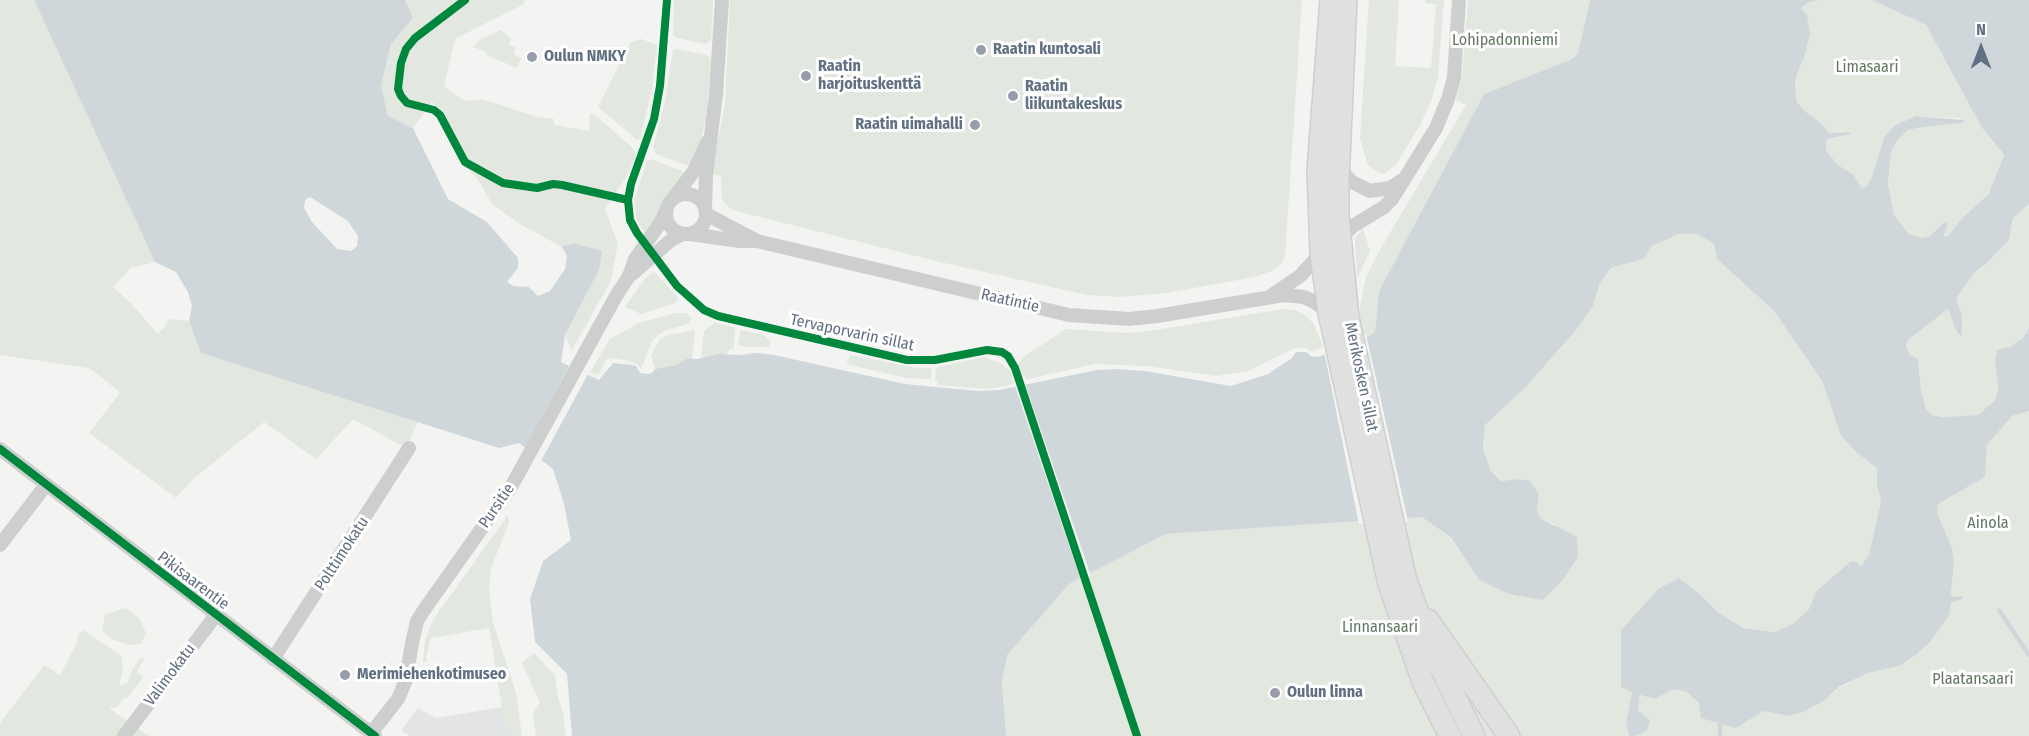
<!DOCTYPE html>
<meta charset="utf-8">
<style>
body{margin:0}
#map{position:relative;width:2029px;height:736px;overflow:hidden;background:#f3f4f1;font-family:"Fira Sans Condensed",sans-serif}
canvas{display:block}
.north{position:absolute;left:1951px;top:18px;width:60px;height:60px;-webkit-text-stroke:4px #fff;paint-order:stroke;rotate:0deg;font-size:16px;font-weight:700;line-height:24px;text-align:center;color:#627083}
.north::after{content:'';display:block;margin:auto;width:21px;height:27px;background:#627083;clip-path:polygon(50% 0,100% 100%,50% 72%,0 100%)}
</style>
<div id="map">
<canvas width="2029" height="736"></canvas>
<div class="north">N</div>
</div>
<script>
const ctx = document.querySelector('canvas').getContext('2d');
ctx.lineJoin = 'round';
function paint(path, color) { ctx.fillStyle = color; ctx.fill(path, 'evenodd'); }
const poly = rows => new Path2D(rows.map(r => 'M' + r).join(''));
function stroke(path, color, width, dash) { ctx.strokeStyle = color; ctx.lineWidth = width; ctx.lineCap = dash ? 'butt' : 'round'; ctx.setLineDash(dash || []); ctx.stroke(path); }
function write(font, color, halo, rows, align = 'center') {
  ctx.font = font + ' "Fira Sans Condensed",sans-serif'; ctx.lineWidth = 6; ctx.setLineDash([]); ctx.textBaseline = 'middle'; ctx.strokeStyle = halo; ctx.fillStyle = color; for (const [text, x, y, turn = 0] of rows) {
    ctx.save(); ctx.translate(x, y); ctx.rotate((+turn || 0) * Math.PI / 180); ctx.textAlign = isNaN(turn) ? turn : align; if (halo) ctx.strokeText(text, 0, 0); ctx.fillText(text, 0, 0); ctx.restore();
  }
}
paint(poly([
 [502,707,509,736,409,736,401,730,418,708,436,718]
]), '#e3e5e4');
paint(poly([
 [0,0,34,0,155,262,131,268,113,287,131,303,158,334,164,328,169,319,189,321,201,353,418,421,406,448,353,419,316,459,264,422,194,478,176,498,89,433,120,393,106,381,89,368,0,355],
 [405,0,525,0,524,4,455,39,444,86,465,101,482,99,537,117,554,119,554,125,589,131,590,114,594,114,633,148,636,157,625,179,605,209,618,244,611,281,572,350,565,335,599,270,573,244,562,247,520,224,492,204,477,178,462,164,442,125,442,112,432,102,413,128,388,117,381,86,391,44,413,18],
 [674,0,713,0,711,40,706,44,677,38,673,35],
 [730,0,1302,0,1285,256,1282,263,1272,271,1255,277,1166,293,1120,297,1087,295,940,262,732,210,722,200,721,177,711,173,725,104],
 [1369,0,1399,0,1395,66,1431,68,1436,4,1425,3,1425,0,1444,0,1438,78,1431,102,1420,125,1396,165,1384,174,1375,171,1367,163,1360,138],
 [1468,0,1590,0,1578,53,1572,59,1484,94,1379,291,1375,332,1364,339,1360,318,1360,307,1366,277,1378,253,1466,105,1456,100,1462,78],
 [1820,0,1872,0,1926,25,1982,128,2004,156,1988,195,1964,216,1948,236,1944,237,1947,223,1942,224,1930,236,1922,238,1909,234,1894,215,1888,184,1891,153,1896,142,1908,130,1923,127,1963,123,1964,120,1959,118,1916,116,1884,138,1871,179,1866,187,1862,188,1853,174,1838,165,1826,150,1827,139,1850,134,1848,132,1829,133,1821,123,1806,112,1797,102,1795,84,1797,74,1804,58,1805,13,1801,8,1809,2],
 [500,30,511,38,509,44,516,48,513,54,521,58,517,68,486,55,487,52,473,47,478,41],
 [641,39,657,45,652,90,640,139,637,140,598,107,630,43],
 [676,49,707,55,711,60,706,119,701,140,691,167,656,154,653,147,664,106,673,51],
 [651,159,687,173,665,198,657,218,646,235,637,220,634,200,647,161],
 [2029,204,2029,328,2022,339,1995,360,1998,387,1996,399,1978,415,1943,417,1931,415,1926,409,1921,390,1918,360,1910,355,1906,346,1909,339,1948,308,1957,333,1962,336,1962,314,1957,301,1958,296,1974,273,1988,262,2009,240,2013,218],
 [1363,228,1370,251,1357,279,1355,238],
 [1679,234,1697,234,1714,244,1717,259,1774,311,1822,381,1841,436,1856,452,1877,468,1877,485,1881,501,1869,555,1861,567,1851,561,1816,591,1809,609,1794,623,1775,632,1743,628,1719,613,1701,595,1679,579,1658,589,1621,630,1632,692,1626,722,1629,736,1006,736,1002,682,1006,655,1069,584,1166,534,1422,517,1450,538,1479,580,1556,525,1540,518,1537,510,1539,495,1518,479,1501,481,1491,471,1483,448,1485,425,1524,389,1577,329,1593,306,1600,283,1612,268,1644,259,1652,246],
 [655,272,678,298,676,303,641,314,625,307,643,281,651,273],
 [1283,309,1295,310,1305,315,1314,324,1323,347,1312,352,1306,348,1295,348,1248,371,1217,376,1146,366,1094,364,1028,379,1022,375,1018,364,1023,357,1066,329,1127,333,1157,330],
 [676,313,686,313,692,319,688,324,664,331,657,336,651,343,641,369,637,364,630,361,610,358,606,360,598,375,590,372,610,339,639,323],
 [715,322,735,328,734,349,729,350,727,354,701,358,704,331],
 [695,330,692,359,688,358,676,365,655,369,651,356,660,339,667,335],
 [741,330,764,335,771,343,768,347,745,347,738,345],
 [850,355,917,368,931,368,931,379,906,378,846,364],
 [984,357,1002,364,1010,371,1014,384,989,389,937,385,937,381,935,380,936,369,938,367],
 [2029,411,2029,736,1636,736,1639,735,1643,715,1638,710,1640,695,1655,699,1674,689,1687,692,1699,703,1736,728,1764,711,1788,716,1825,700,1839,688,1868,673,1899,666,1951,603,1962,599,1962,596,1954,597,1951,595,1954,564,1952,549,1937,513,1938,504,1985,477,1987,445,2012,416],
 [508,515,509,523,491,568,489,591,493,622,516,693,522,736,509,736,502,707,489,628,431,638,426,657,427,662,423,662,425,640,433,620],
 [126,608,139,618,146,633,141,644,129,645,114,640,102,631,105,614],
 [83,630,121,655,123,668,119,686,128,682,133,668,140,659,145,657,137,672,143,677,128,698,125,697,117,707,109,708,149,736,0,736,0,723,44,665,60,675,77,643,78,635],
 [534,653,555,675,558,697,563,714,566,736,536,736,533,713,540,703,522,663]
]), '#e2e7df');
paint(poly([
 [34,0,405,0,413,18,391,44,381,86,388,116,413,128,448,199,487,222,518,258,518,268,507,282,513,286,529,287,538,296,550,291,565,269,567,256,562,247,573,243,602,251,599,270,565,335,561,362,599,380,613,363,632,365,636,366,640,373,648,374,652,373,655,369,676,365,688,358,697,359,719,354,740,355,756,353,774,355,905,384,978,391,999,390,1097,370,1116,369,1145,371,1231,386,1268,374,1292,358,1296,352,1306,352,1311,356,1318,357,1364,339,1375,332,1379,291,1484,94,1572,59,1578,53,1590,0,1820,0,1809,2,1801,8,1807,15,1810,34,1804,58,1797,74,1795,85,1797,102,1806,112,1821,123,1829,133,1848,132,1851,134,1827,139,1826,150,1838,165,1853,174,1862,188,1866,187,1871,179,1884,138,1894,126,1916,116,1964,120,1963,123,1923,127,1908,130,1896,142,1891,153,1888,184,1894,215,1909,234,1922,238,1930,236,1942,224,1948,222,1944,236,1948,236,1964,216,1988,195,2004,155,1982,128,1926,25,1872,0,2029,0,2029,204,2013,218,2009,240,1988,262,1974,273,1958,296,1957,302,1962,314,1962,336,1957,333,1948,309,1909,339,1906,346,1910,355,1918,359,1921,390,1926,409,1931,415,1943,417,1978,415,1996,399,1998,387,1995,360,1997,350,2010,347,2022,339,2029,328,2029,411,2012,416,1987,445,1985,477,1938,504,1937,513,1952,548,1954,564,1951,594,1954,597,1963,596,1962,599,1951,603,1949,615,1930,642,1917,654,1899,666,1868,673,1839,687,1825,700,1803,712,1788,716,1764,711,1736,728,1701,718,1699,703,1687,692,1674,689,1655,699,1640,695,1638,710,1650,721,1647,731,1636,736,1629,736,1626,722,1632,692,1621,687,1621,630,1658,589,1679,578,1701,595,1719,613,1743,628,1775,632,1794,623,1809,609,1816,591,1851,561,1857,562,1861,566,1869,555,1881,501,1877,485,1877,468,1856,452,1841,436,1822,381,1774,311,1717,259,1714,244,1697,234,1679,234,1652,246,1644,259,1611,268,1600,283,1593,306,1577,329,1524,389,1485,425,1483,448,1491,471,1501,481,1518,479,1530,481,1539,495,1537,510,1540,518,1577,537,1578,557,1562,581,1543,600,1509,594,1479,580,1451,538,1422,517,1166,534,1069,584,1007,655,1002,682,1006,736,572,736,567,674,535,642,530,599,543,561,571,540,564,504,553,469,519,443,499,448,201,353,189,321,192,306,188,292,176,272,155,262],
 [310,197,348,221,358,236,357,246,351,251,337,249,312,222,304,208,305,200]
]), '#d0d7db');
paint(poly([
 [1366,334,1408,521,1359,524,1324,351],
 [570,364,589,372,540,463,524,451],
 [1024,381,1091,576,1081,581,1014,383]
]), '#f3f4f1');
stroke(poly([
 [1999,610,2029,655],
 [1720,736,1720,724]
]), '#d0d7db', 4.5);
const primary = poly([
 [1331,0,1318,170,1321,253,1329,313,1389,584,1423,682,1450,736],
 [1346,0,1338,182,1338,216,1348,317,1405,577,1427,639,1474,736],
 [1428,620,1509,736]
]);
stroke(primary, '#ced0d0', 24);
stroke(poly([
 [1340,163,1345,175,1352,182,1370,191,1390,188,1401,181],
 '666 214a20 20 0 1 1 40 0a20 20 0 1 1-40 0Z',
 [675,196,694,171,708,141],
 [705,207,706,176,716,94,722,0],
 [706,214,757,241],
 [690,234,739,241,757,241,1069,315,1129,319,1157,316,1284,295,1304,297,1313,301,1329,313],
 [1340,238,1353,226,1384,207,1392,199,1436,128,1448,99,1454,78,1459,0],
 [631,275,671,240,683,234],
 [1272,295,1300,276,1321,253],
 [0,449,375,736],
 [0,545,46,485],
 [273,659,409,448],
 [371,733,398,699,406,680,412,643,417,621,424,610,511,487,616,296,629,276,635,259,661,222,666,211],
 [124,736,216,615]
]), '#cdcece', 14);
stroke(primary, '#e0e0e1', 21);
stroke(poly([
 [465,0,415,38,406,49,401,63,398,89,401,96,407,103,434,110,440,115,465,162,503,183,537,188,553,184,562,185,628,200],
 [667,0,660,86,654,119,631,184,628,200,630,220,637,233,677,286,704,310,718,316,907,360,935,360,987,350,1002,352,1008,356,1015,368,1137,736],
 [0,449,375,736]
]), '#00873e', 8);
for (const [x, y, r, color] of [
 [981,50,6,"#959eaa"],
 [532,57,6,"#959eaa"],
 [806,76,6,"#959eaa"],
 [1013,96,6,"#959eaa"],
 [975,125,6,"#959eaa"],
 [345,675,6,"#959eaa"],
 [1275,693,6,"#959eaa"]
]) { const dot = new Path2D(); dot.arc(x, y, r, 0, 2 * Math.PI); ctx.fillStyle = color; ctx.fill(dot); stroke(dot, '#fff', 2); }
write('16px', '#637a61', '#fff', [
 ["Lohipadonniemi",1505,41],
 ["Limasaari",1867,68],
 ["Ainola",1988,524],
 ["Linnansaari",1380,628],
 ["Plaatansaari",1973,680]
]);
write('bold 16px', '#627083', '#fff', [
 ["Raatin kuntosali",993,50],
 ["Oulun NMKY",544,57],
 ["Raatin",818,67],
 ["harjoituskenttä",818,85],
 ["Raatin",1025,87],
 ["liikuntakeskus",1025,105],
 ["Raatin uimahalli",963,125,"right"],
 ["Merimiehenkotimuseo",357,675],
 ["Oulun linna",1287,693]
], 'left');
write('16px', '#627083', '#fff', [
 ["Raatintie",1010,301,13],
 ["Tervaporvarin sillat",852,333,12],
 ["Merikosken sillat",1361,377,78],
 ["Pursitie",497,506,-56],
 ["Polttimokatu",342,554,-57],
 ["Pikisaarentie",193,581,37],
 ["Valimokatu",170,675,-53]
]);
</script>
